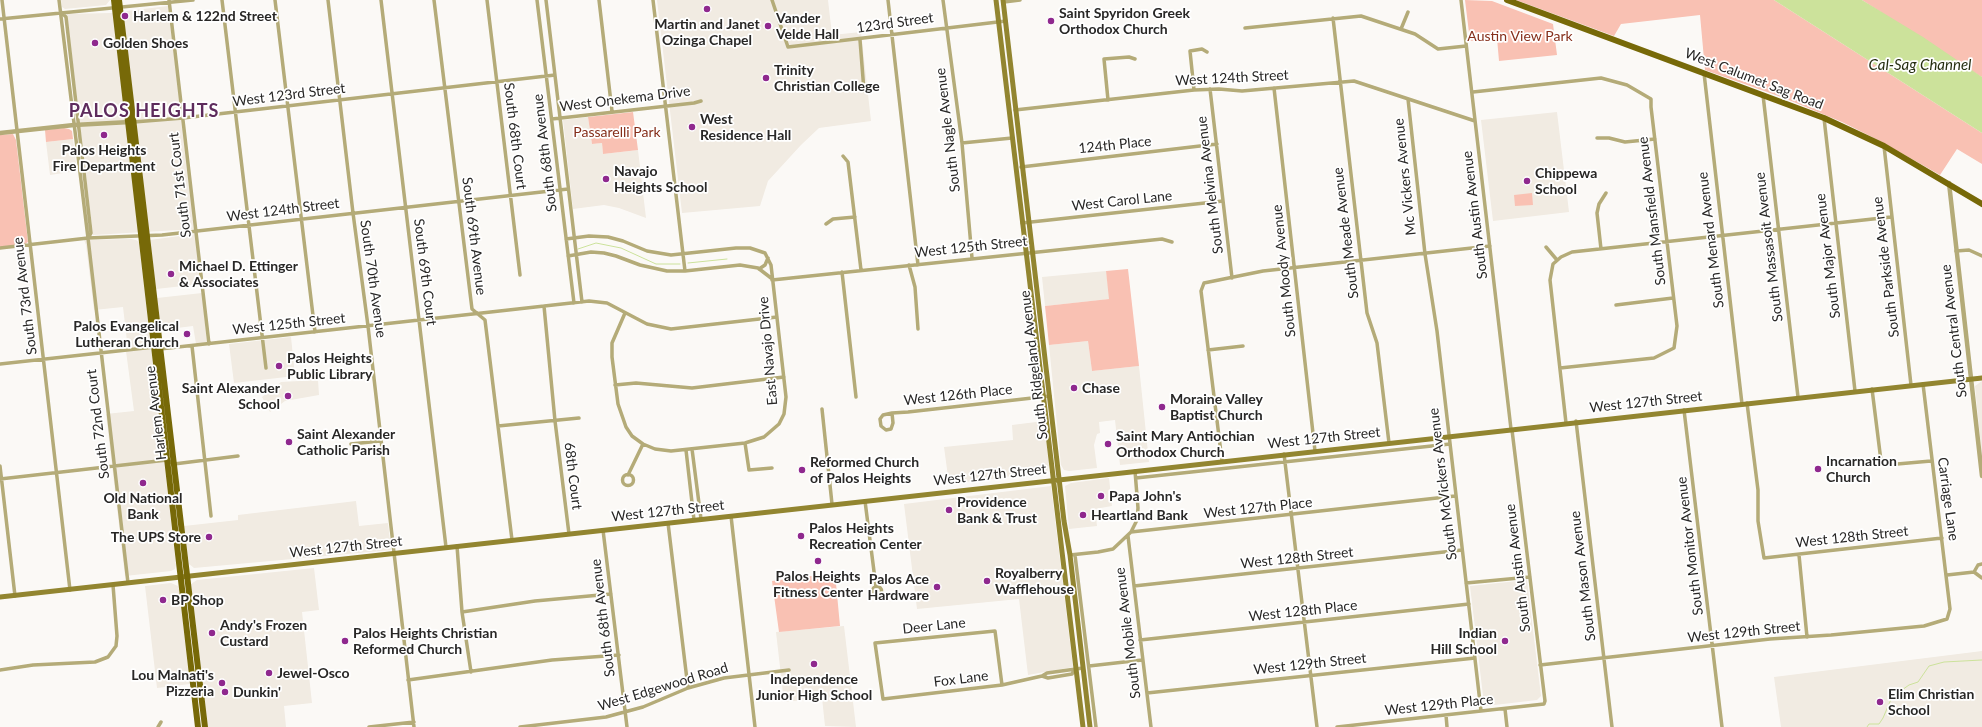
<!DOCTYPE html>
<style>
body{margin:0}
canvas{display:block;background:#fbf9f6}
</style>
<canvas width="1982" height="727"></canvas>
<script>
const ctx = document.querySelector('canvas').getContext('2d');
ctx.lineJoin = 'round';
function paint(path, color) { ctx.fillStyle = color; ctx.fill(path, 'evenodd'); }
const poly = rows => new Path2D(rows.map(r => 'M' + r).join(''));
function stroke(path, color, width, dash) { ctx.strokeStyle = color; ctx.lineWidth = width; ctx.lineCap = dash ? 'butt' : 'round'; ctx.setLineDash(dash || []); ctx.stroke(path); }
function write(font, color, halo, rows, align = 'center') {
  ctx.font = font + ' Lato,sans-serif'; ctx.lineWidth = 3.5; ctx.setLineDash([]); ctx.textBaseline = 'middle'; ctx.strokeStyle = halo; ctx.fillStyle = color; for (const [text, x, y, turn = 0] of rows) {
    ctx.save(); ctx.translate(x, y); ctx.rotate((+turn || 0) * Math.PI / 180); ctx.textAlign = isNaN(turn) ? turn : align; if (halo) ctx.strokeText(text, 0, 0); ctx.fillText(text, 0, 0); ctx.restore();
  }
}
paint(poly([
 [61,0,110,0,106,5,65,9,62,7],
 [657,0,828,0,832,35,861,32,871,121,819,128,801,145,768,181,760,206,682,213],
 [168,6,195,229,93,235,67,14,110,13],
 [1557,112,1569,212,1493,221,1481,120],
 [588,117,592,144,602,143,603,154,638,150,646,218,619,208,604,205,573,209,563,120],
 [73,139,77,171,50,175,46,142],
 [195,234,201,284,156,289,150,240],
 [131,239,136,240,139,242,176,565,175,569,171,571,125,576,106,414,134,411,126,351,128,350,123,307,94,310,86,245,84,240],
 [1106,271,1110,299,1045,306,1042,277],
 [202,293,207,343,196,344,193,326,161,330,157,298],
 [291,337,295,376,234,383,229,344],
 [1088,341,1092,371,1139,366,1149,462,1120,465,1115,420,1099,422,1100,433,1097,434,1094,445,1097,468,1069,471,1064,470,1061,465,1049,345],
 [318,380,319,395,285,401,270,412,262,397,281,382],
 [1982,381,1982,457,1975,386],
 [1044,421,1049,465,1047,472,949,484,944,447,1013,440,1012,425],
 [1109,478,1112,506,1095,509,1097,526,1069,529,1065,486,1071,483],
 [1051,486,1073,667,1028,675,1019,599,917,609,904,504],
 [356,501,359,526,388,523,391,550,194,568,189,564,184,526,238,520,238,515],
 [314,568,319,610,302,612,312,703,284,706,286,727,208,727,191,584,197,580],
 [1527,580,1541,696,1537,700,1486,706,1484,704,1470,586],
 [171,583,178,586,179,589,190,684,157,688,145,586],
 [844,626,856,727,825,726,822,698,784,702,776,632],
 [1982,651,1982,727,1781,727,1774,677]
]), '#f1ebe2');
paint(poly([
 [1465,0,1492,1,1553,24,1557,55,1499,61,1497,38,1470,41],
 [1516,0,1774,0,1982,133,1982,164,1957,149,1940,175,1882,142,1842,122,1784,98,1705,70,1700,15,1621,24,1614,36],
 [1862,0,1982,0,1982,77,1980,76],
 [633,112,638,150,603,154,602,143,592,144,588,117],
 [64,128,69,129,72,131,73,139,46,142,45,130],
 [13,134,16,140,28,242,25,244,0,247,0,135],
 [1532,193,1533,205,1515,206,1514,195],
 [1128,269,1139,366,1092,371,1088,341,1049,345,1045,306,1109,299,1106,271],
 [835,573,840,626,779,632,772,581]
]), '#f9c1b3');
paint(poly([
 [1774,0,1862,0,1923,37,1982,77,1982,133]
]), '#cce29b');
stroke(poly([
 [578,249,596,243,621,248,656,264,680,264],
 [688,263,727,259],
 [1867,727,1869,724,1879,724,1883,718,1892,697,1909,685,1918,682,1929,666,1944,662,1982,660]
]), '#cce29b', 1);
stroke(poly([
 [2,0,70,590],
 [59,0,88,238,91,233,66,17,61,12],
 [169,0,209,344],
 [222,0,266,368],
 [275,0,315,332],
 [328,0,353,213,368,326,414,727],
 [381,0,446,547],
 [434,0,472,309,485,320,512,540],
 [487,0,520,275],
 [537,0,574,303],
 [546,0,582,302],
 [599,0,612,111],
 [653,0,685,271],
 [772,0,788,47,1006,21],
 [888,0,918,265],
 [943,0,962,143,972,258],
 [1461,0,1511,429],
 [1004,2,1020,0],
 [1333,18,1367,313,1377,343,1389,443],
 [0,19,193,0],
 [1245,28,1361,16,1415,34,1438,49,1466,46],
 [1401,29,1408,12],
 [860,40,864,91],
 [1704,73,1742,404],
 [1274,88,1315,451],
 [1210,89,1232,278],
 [1194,90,1190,51,1202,49,1207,52],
 [1473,92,1601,78,1627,85,1651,99,1651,107,1677,326,1674,348,1654,358,1560,368],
 [1763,95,1798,397],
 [1408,99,1425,254,1437,331,1481,711],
 [1108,100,1104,59,1129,57,1135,59],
 [1015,110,1194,90,1219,89,1242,91,1354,81,1475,121],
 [1824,118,1855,391],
 [552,119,694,103,701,101],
 [134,122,183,118,555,75],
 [1597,138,1609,138,1625,142,1655,139],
 [962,143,1012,138],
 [1884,146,1911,385],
 [843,156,848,162,861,270],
 [1021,167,1217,144],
 [1022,223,1223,201],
 [826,224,833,219,855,217],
 [88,238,128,583],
 [566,239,589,236,608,237,623,241,647,251,671,255,736,248,750,248,765,253,771,265,786,397,784,414,779,424,764,437,745,443,671,451,655,449,643,444,632,436,626,427,618,404,612,357,612,343,625,313],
 [1546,247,1557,260],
 [0,248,88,238,162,235,568,189],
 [1601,249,1597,213,1599,204,1606,193],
 [1956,251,1969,250,1982,256],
 [568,256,591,252,604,253,616,256,640,265,667,271,685,271,740,265,758,268,771,278],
 [909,265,915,287,918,329],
 [759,269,765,265,768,258],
 [842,272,856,397],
 [772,280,1162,239,1172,242],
 [1616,305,1673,298],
 [544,306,555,421,569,534],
 [192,346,211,516],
 [160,349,589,301,607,303,647,324,671,329,777,317],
 [1208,350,1243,346],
 [0,364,154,347],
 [615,385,636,383,692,388,784,377],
 [1872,389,1881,461,1886,465,1931,461],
 [1747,403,1758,490,1758,521,1764,558,1942,538],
 [822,409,832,504],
 [1684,410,1722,727],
 [892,413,893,423,891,429,886,430,881,426,880,419,883,415,892,413,908,412,1050,396],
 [1576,421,1612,727],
 [1566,423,1550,280,1553,264,1561,257,1572,252,1891,217],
 [498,426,579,418],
 [745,443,749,470,772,468],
 [351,444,380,441],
 [692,449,701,519],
 [686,450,694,520],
 [1284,454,1317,727],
 [1222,461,1201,291,1204,283,1263,271,1490,246],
 [0,466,15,596],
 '622.5 480a5.5 5.5 0 1 1 11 0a5.5 5.5 0 1 1-11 0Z',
 [628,475,643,444],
 [1136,478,1450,444],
 [0,479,167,460,174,464,238,456],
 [865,501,876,587],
 [731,516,755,727],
 [668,523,688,688],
 [603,530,627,727],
 [1131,532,1137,520,1138,508,1135,471],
 [1128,536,1151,727],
 [457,546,462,612,471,672],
 [1070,555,1098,552,1113,549,1131,532,1455,496],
 [1075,555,1096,727],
 [1799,555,1807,637],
 [1974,572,1978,565,1982,564],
 [1974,572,1982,578],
 [1947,575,1974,572],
 [1466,583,1530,577],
 [1134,586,1462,550],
 '872.5 591a4.5 4.5 0 1 1 9 0a4.5 4.5 0 1 1-9 0Z',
 [462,612,535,601,611,594],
 [1140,640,1469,604],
 [1540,665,1770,639,1831,635,1924,626,1947,619,1950,609,1923,384],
 [1089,666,1142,660],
 [0,670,33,665,95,662,108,657,116,646,117,636,113,585],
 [1042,676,1048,678,1072,674,1075,669],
 [408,680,552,660,619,655],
 [1002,685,995,631,875,643,883,699,1002,685,1042,676,1047,673,1083,668],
 [1147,693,1475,658],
 [1505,709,1507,727],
 [1446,715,1447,727],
 [158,727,161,722],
 [369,727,414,722],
 [520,727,606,717,643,707,688,688,724,678,789,670],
 [1337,727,1544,704,1545,701,1512,430]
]), '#b4ab78', 3.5);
stroke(poly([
 [0,133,74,125,130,122],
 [1949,183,1982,476]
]), '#b4ab78', 4.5);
stroke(poly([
 [996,0,1083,727],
 [1003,0,1064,521,1070,555,1090,727],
 [0,597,1982,378]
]), '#928530', 5);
stroke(poly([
 [114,0,198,727],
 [119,0,205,727],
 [1507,0,1824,118,1884,146,1982,204]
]), '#776908', 6);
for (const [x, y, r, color] of [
 [707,9,4,"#8f288e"],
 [125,16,4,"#8f288e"],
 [1051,21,4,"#8f288e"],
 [768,26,4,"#8f288e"],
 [95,43,4,"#8f288e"],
 [766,78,4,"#8f288e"],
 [692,127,4,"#8f288e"],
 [104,135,4,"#8f288e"],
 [606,179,4,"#8f288e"],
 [1527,181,4,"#8f288e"],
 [171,274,4,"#8f288e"],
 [187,334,4,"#8f288e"],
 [279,366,4,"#8f288e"],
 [1074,388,4,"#8f288e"],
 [288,396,4,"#8f288e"],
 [1162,407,4,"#8f288e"],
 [289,442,4,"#8f288e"],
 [1108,444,4,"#8f288e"],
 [1818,469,4,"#8f288e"],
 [802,470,4,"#8f288e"],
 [143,483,4,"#8f288e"],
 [1101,496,4,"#8f288e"],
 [949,510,4,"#8f288e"],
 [1083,515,4,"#8f288e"],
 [801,536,4,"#8f288e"],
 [209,537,4,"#8f288e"],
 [818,561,4,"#8f288e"],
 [987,581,4,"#8f288e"],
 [937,587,4,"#8f288e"],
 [163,600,4,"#8f288e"],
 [212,633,4,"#8f288e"],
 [345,641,4,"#8f288e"],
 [1505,641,4,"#8f288e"],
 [814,664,4,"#8f288e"],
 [269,673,4,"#8f288e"],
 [222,683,4,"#8f288e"],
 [225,692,4,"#8f288e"],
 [1880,702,4,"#8f288e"]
]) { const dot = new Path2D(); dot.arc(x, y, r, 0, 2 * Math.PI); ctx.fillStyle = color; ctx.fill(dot); stroke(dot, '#fff', 1.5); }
write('bold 14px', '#282726', '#fff', [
 ["Saint Spyridon Greek",1059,13],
 ["Orthodox Church",1059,29],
 ["Harlem & 122nd Street",133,16],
 ["Vander",776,18],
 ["Velde Hall",776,34],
 ["Martin and Janet",707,24,"center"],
 ["Ozinga Chapel",707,40,"center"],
 ["Golden Shoes",103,43],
 ["Trinity",774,70],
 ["Christian College",774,86],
 ["West",700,119],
 ["Residence Hall",700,135],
 ["Palos Heights",104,150,"center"],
 ["Fire Department",104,166,"center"],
 ["Navajo",614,171],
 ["Heights School",614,187],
 ["Chippewa",1535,173],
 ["School",1535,189],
 ["Michael D. Ettinger",179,266],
 ["& Associates",179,282],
 ["Palos Evangelical",179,326,"right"],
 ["Lutheran Church",179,342,"right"],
 ["Palos Heights",287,358],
 ["Public Library",287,374],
 ["Saint Alexander",280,388,"right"],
 ["School",280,404,"right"],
 ["Chase",1082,388],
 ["Moraine Valley",1170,399],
 ["Baptist Church",1170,415],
 ["Saint Alexander",297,434],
 ["Catholic Parish",297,450],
 ["Saint Mary Antiochian",1116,436],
 ["Orthodox Church",1116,452],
 ["Incarnation",1826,461],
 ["Church",1826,477],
 ["Reformed Church",810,462],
 ["of Palos Heights",810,478],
 ["Papa John's",1109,496],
 ["Old National",143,498,"center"],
 ["Bank",143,514,"center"],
 ["Providence",957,502],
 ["Bank & Trust",957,518],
 ["Heartland Bank",1091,515],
 ["Palos Heights",809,528],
 ["Recreation Center",809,544],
 ["The UPS Store",201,537,"right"],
 ["Royalberry",995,573],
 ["Wafflehouse",995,589],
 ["Palos Heights",818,576,"center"],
 ["Fitness Center",818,592,"center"],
 ["Palos Ace",929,579,"right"],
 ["Hardware",929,595,"right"],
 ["BP Shop",171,600],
 ["Andy's Frozen",220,625],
 ["Custard",220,641],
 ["Palos Heights Christian",353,633],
 ["Reformed Church",353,649],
 ["Indian",1497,633,"right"],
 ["Hill School",1497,649,"right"],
 ["Jewel-Osco",277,673],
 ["Lou Malnati's",214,675,"right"],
 ["Pizzeria",214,691,"right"],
 ["Independence",814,679,"center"],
 ["Junior High School",814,695,"center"],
 ["Dunkin'",233,692],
 ["Elim Christian",1888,694],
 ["School",1888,710]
], 'left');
write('14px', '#282726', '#fff', [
 ["123rd Street",895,23,-8],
 ["West 124th Street",1232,78,-3],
 ["West Calumet Sag Road",1754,79,21],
 ["West 123rd Street",289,95,-7],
 ["West Onekema Drive",625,99,-7],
 ["South Nagle Avenue",948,130,-97],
 ["South 68th Court",515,136,83],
 ["124th Place",1115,145,-6],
 ["South 68th Avenue",545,153,-97],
 ["Mc Vickers Avenue",1405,177,-96],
 ["South 71st Court",180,185,-97],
 ["South Melvina Avenue",1210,185,-97],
 ["West Carol Lane",1122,201,-6],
 ["West 124th Street",283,210,-7],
 ["South Mansfield Avenue",1652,211,-97],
 ["South Austin Avenue",1475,215,-97],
 ["South Meade Avenue",1346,233,-97],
 ["South 69th Avenue",474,236,83],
 ["South Menard Avenue",1711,240,-97],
 ["West 125th Street",971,247,-6],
 ["South Massasoit Avenue",1769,247,-97],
 ["South Major Avenue",1828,256,-97],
 ["South Parkside Avenue",1886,267,-97],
 ["South Moody Avenue",1284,271,-96],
 ["South 69th Court",425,272,83],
 ["South 70th Avenue",373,279,82],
 ["South 73rd Avenue",25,296,-97],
 ["West 125th Street",289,324,-6],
 ["South Central Avenue",1954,331,-97],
 ["East Navajo Drive",768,351,-95],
 ["South Ridgeland Avenue",1034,365,-97],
 ["West 126th Place",958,395,-6],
 ["West 127th Street",1646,402,-6],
 ["Harlem Avenue",156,413,-97],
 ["South 72nd Court",98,424,-97],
 ["West 127th Street",1324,438,-6],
 ["West 127th Street",990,475,-6],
 ["68th Court",573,476,83],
 ["South McVickers Avenue",1443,484,-97],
 ["Carriage Lane",1948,499,82],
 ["West 127th Place",1258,508,-6],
 ["West 127th Street",668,511,-6],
 ["West 128th Street",1852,537,-6],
 ["South Monitor Avenue",1690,546,-97],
 ["West 127th Street",346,547,-6],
 ["West 128th Street",1297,558,-6],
 ["South Austin Avenue",1518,568,-97],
 ["South Mason Avenue",1583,576,-97],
 ["West 128th Place",1303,611,-6],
 ["South 68th Avenue",603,618,-97],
 ["Deer Lane",934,626,-6],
 ["West 129th Street",1744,632,-6],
 ["South Mobile Avenue",1128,633,-97],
 ["West 129th Street",1310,664,-6],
 ["Fox Lane",961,679,-7],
 ["West Edgewood Road",663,687,-17],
 ["West 129th Place",1439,705,-6]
]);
write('14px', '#852e1a', '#fff', [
 ["Austin View Park",1520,36],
 ["Passarelli Park",617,132]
]);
write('italic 15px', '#262e10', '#fff', [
 ["Cal-Sag Channel",1920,65]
]);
ctx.letterSpacing = '1px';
write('bold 18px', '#5e2c5d', '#fff', [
 ["PALOS HEIGHTS",144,111]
]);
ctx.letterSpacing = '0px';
</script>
